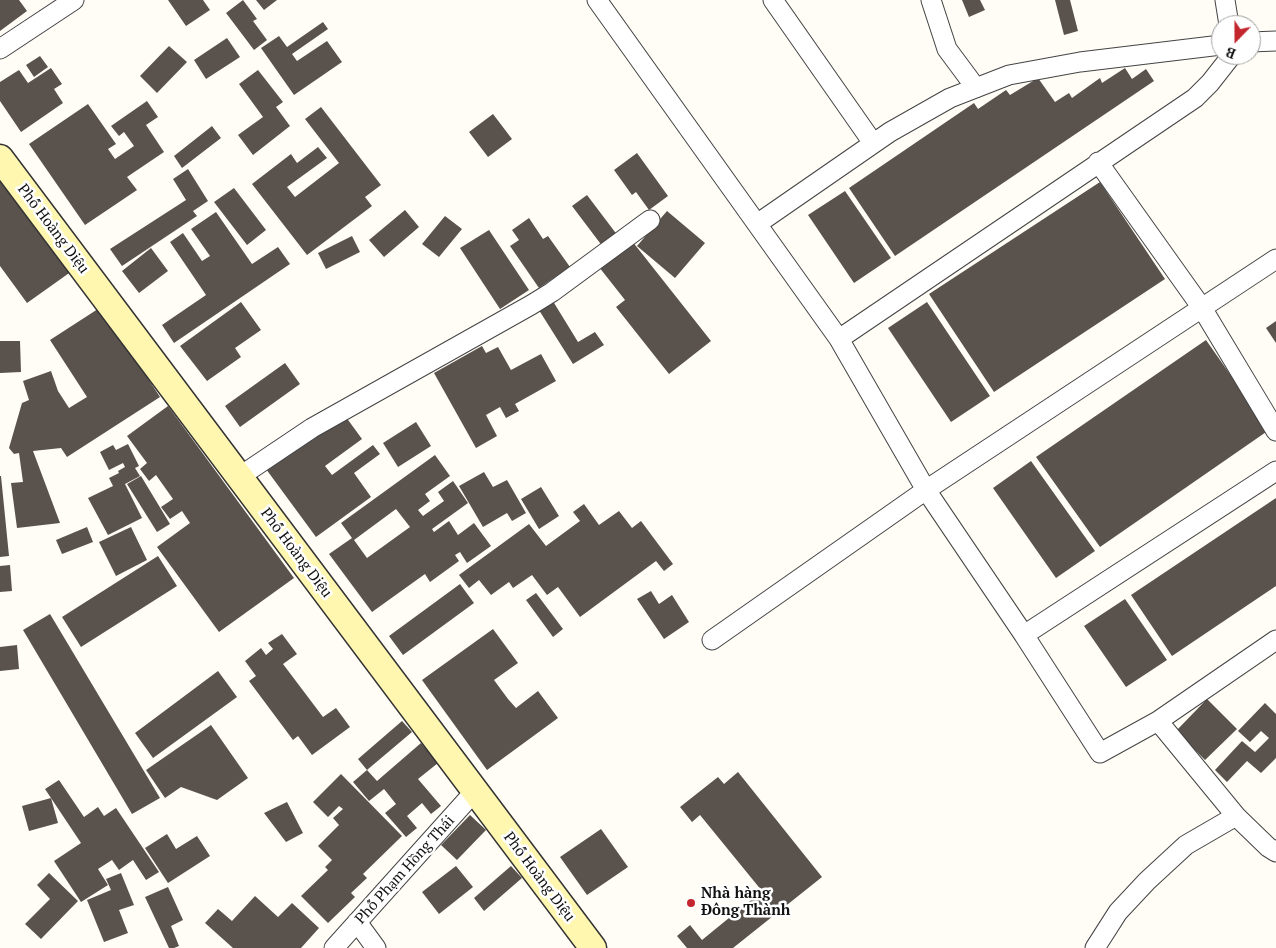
<!DOCTYPE html>
<meta charset="utf-8">
<style>
body{margin:0}
#map{position:relative;width:1276px;height:948px;overflow:hidden;background:#fffdf5;font-family:"PT Serif",serif}
canvas{display:block}
.north{position:absolute;left:1211px;top:15px;width:50px;height:50px;box-sizing:border-box;background:#fff;border:1px solid #a0a0a0;border-radius:50%;rotate:202deg;font-size:14px;font-weight:700;line-height:20px;text-align:center;color:#111}
.north::after{content:'';display:block;margin:auto;width:18px;height:22px;background:#c4262e;clip-path:polygon(50% 0,100% 100%,50% 72%,0 100%)}
</style>
<div id="map">
<canvas width="1276" height="948"></canvas>
<div class="north">B</div>
</div>
<script>
const ctx = document.querySelector('canvas').getContext('2d');
ctx.lineJoin = 'round';
function paint(path, color) { ctx.fillStyle = color; ctx.fill(path, 'evenodd'); }
const poly = rows => new Path2D(rows.map(r => 'M' + r).join(''));
function stroke(path, color, width, dash) { ctx.strokeStyle = color; ctx.lineWidth = width; ctx.lineCap = dash ? 'butt' : 'round'; ctx.setLineDash(dash || []); ctx.stroke(path); }
function write(font, color, halo, rows, align = 'center') {
  ctx.font = font + ' "PT Serif",serif'; ctx.lineWidth = 5; ctx.setLineDash([]); ctx.textBaseline = 'middle'; ctx.strokeStyle = halo; ctx.fillStyle = color; for (const [text, x, y, turn = 0] of rows) {
    ctx.save(); ctx.translate(x, y); ctx.rotate((+turn || 0) * Math.PI / 180); ctx.textAlign = isNaN(turn) ? turn : align; if (halo) ctx.strokeText(text, 0, 0); ctx.fillText(text, 0, 0); ctx.restore();
  }
}
paint(poly([
 [0,0,19,0,27,11,0,31],
 [168,0,203,0,210,10,186,26],
 [243,0,257,19,253,21,267,40,254,50,226,13],
 [256,0,277,0,264,10],
 [962,0,980,0,985,10,969,17],
 [1055,0,1070,0,1078,31,1064,35],
 [323,22,328,29,292,54,297,61,327,41,342,62,294,95,261,48,279,36,287,47],
 [227,38,240,57,206,79,194,60],
 [169,46,187,62,157,93,140,76],
 [40,56,48,67,34,77,26,65],
 [51,68,62,84,54,89,63,103,21,132,0,101,0,82,19,70,28,83],
 [1125,68,1132,79,1146,69,1154,81,895,256,849,188,974,103,978,109,1006,90,1010,95,1038,78,1055,102,1069,93,1072,98,1100,78,1102,83],
 [258,70,283,102,276,107,290,126,253,155,238,135,263,117,239,84],
 [147,101,158,117,146,125,164,152,127,177,137,190,85,225,29,144,88,104,116,144,108,149,115,159,134,146,124,132,119,136,111,126],
 [321,107,381,185,365,197,372,206,307,255,252,184,291,154,297,163,318,147,327,158,287,187,295,197,339,163,305,119],
 [493,114,512,139,488,157,469,132],
 [212,126,221,138,182,168,174,156],
 [637,153,668,196,649,210,636,192,632,195,614,170],
 [188,169,208,201,193,211,197,216,122,266,110,249,186,200,173,179],
 [0,172,72,271,27,303,0,266],
 [1100,182,1165,279,994,392,929,294],
 [234,188,266,230,247,245,214,202],
 [845,191,891,258,854,283,808,215],
 [587,195,618,236,603,247,572,206],
 [405,210,419,227,384,257,369,240],
 [667,211,705,243,675,278,637,246],
 [216,212,252,264,278,247,290,264,174,343,162,325,206,295,170,242,183,233,202,261,210,256,191,229],
 [445,216,462,229,439,257,422,244],
 [529,218,543,239,548,236,570,267,539,288,510,246,519,240,512,230],
 [489,230,529,290,500,309,460,248],
 [352,236,360,252,326,269,318,253],
 [632,241,711,341,669,374,616,307,625,300,599,267],
 [151,248,168,271,139,293,122,271],
 [551,298,578,342,595,332,604,345,573,364,537,307],
 [241,302,261,330,235,348,241,357,207,381,180,346],
 [927,302,990,396,951,422,888,328],
 [101,307,160,397,67,457,61,448,33,451,60,523,17,528,11,483,23,482,19,453,14,454,9,448,22,403,29,400,23,381,51,371,58,391,69,408,87,397,50,340],
 [1276,321,1276,343,1266,328],
 [1206,340,1269,430,1100,547,1036,457],
 [0,341,20,341,21,372,0,373],
 [482,346,486,353,498,347,511,370,541,354,556,381,515,404,519,411,506,418,500,407,486,415,497,436,476,448,434,373],
 [285,363,300,384,240,427,225,406],
 [168,406,294,578,219,632,157,547,190,523,182,511,170,519,161,507,173,499,156,475,149,481,140,469,147,463,127,436],
 [343,413,362,439,325,466,332,475,373,445,380,454,354,473,371,497,316,537,266,469],
 [416,422,431,446,398,467,383,443],
 [128,444,139,466,135,468,140,476,125,484,142,518,108,535,88,498,113,486,109,478,119,473,118,471,125,467,123,463,109,470,100,452,113,445,116,450],
 [435,455,450,476,425,494,430,501,418,510,423,516,444,501,438,492,453,481,468,503,432,529,434,532,449,521,458,535,474,523,491,546,467,563,460,552,455,555,459,561,430,582,425,574,372,612,329,554,352,538,341,523],
 [396,509,410,527,367,558,354,540],
 [1031,461,1095,551,1056,578,993,488],
 [484,472,493,487,507,480,526,513,512,521,507,513,483,527,459,486],
 [0,476,1,476,9,556,0,557],
 [141,476,170,524,157,532,127,484],
 [541,487,559,516,539,529,521,499],
 [1276,498,1276,586,1172,656,1131,595],
 [584,504,599,525,619,511,632,528,641,521,673,564,664,571,656,561,580,617,558,587,547,595,532,575,513,588,509,582,491,595,479,580,469,588,459,575,529,524,546,546,580,521,573,512],
 [87,527,93,542,62,554,56,540],
 [131,527,147,560,116,576,99,542],
 [158,556,177,586,81,647,62,617],
 [10,565,12,591,0,592,0,566],
 [460,584,474,603,403,655,389,636],
 [651,591,659,604,672,595,689,622,664,639,637,599],
 [536,593,563,629,553,637,526,600],
 [1125,599,1167,660,1126,687,1084,626],
 [50,614,160,798,132,814,23,630],
 [493,629,518,663,494,680,508,699,516,708,538,691,558,718,487,770,422,680],
 [282,634,297,654,283,664,323,717,336,708,350,727,312,755,298,736,293,740,249,681,256,676,245,661,261,648,266,655,273,649,268,643],
 [17,645,19,669,0,671,0,647],
 [218,671,237,697,153,758,135,733],
 [1207,699,1237,729,1205,760,1176,731],
 [1265,703,1276,714,1276,758,1261,773,1247,761,1227,782,1215,770,1242,741,1255,752,1269,738,1261,731,1250,742,1238,731],
 [402,721,412,732,367,770,358,759],
 [211,725,248,778,217,800,181,787,165,798,146,770],
 [421,743,438,763,418,779,441,806,431,814,422,803,407,816,417,828,406,837,385,813,396,804,384,789,369,801,353,782,367,770,377,781],
 [738,772,822,877,733,948,687,948,677,936,690,925,702,940,762,891,700,815,692,822,680,807,718,777,724,784],
 [341,774,402,836,363,874,367,878,351,893,355,897,328,923,301,896,328,870,325,867,332,860,318,846,339,825,333,818,343,809,339,806,328,817,313,802],
 [59,780,84,817,98,807,104,816,116,808,159,872,146,880,133,860,119,870,112,860,98,869,108,885,81,902,54,861,81,843,45,789],
 [51,798,58,823,29,831,22,806],
 [287,802,303,833,286,842,264,813],
 [470,815,486,830,457,860,441,845],
 [601,829,628,867,587,895,560,857],
 [167,834,176,849,197,836,210,856,168,883,145,848],
 [456,866,473,887,439,914,422,892],
 [511,866,522,878,484,911,474,898],
 [49,873,78,901,41,939,25,924,50,899,37,885],
 [121,873,134,905,119,910,128,933,104,942,87,900,111,890,106,879],
 [168,887,183,920,171,926,179,946,174,948,169,948,145,897],
 [255,896,278,917,292,903,319,928,301,948,233,948,205,923,218,909,232,921]
]), '#5a524d');
const minor = poly([
 [597,0,839,339,926,490,1024,635,1100,753,1158,721,1276,640],
 [773,0,873,143],
 [931,0,947,49,976,88],
 [1225,0,1229,25],
 [1251,42,1276,41],
 [0,49,74,0],
 [1098,162,1202,308,1276,431],
 [757,224,890,132,950,98,1009,75,1080,62,1221,45],
 [839,339,1195,98,1210,83,1232,55],
 [239,477,312,428,531,305,552,292,650,220],
 [1024,635,1276,471],
 [712,640,926,490,1276,259],
 [1158,721,1236,816],
 [357,922,376,948],
 [334,948,475,791],
 [1095,948,1118,912,1147,881,1186,845,1236,816,1268,847,1276,852]
]);
const secondary = poly([
 [0,158,593,948]
]);
stroke(minor, '#444', 21);
stroke(secondary, '#333', 29);
stroke(minor, '#fff', 19);
stroke(secondary, '#fff6b0', 26);
for (const [x, y, r, color] of [
 [691,903,5,"#c4262e"]
]) { const dot = new Path2D(); dot.arc(x, y, r, 0, 2 * Math.PI); ctx.fillStyle = color; ctx.fill(dot); stroke(dot, '#fff', 2); }
write('15px', '#111', '#fff', [
 ["Phố Hoàng Diệu",53,229,53],
 ["Phố Hoàng Diệu",296,553,53],
 ["Phố Phạm Hồng Thái",405,870,-48],
 ["Phố Hoàng Diệu",539,877,53]
]);
write('bold 15px', '#111', '#fff', [
 ["Nhà hàng",701,894],
 ["Đông Thành",701,911]
], 'left');
</script>
